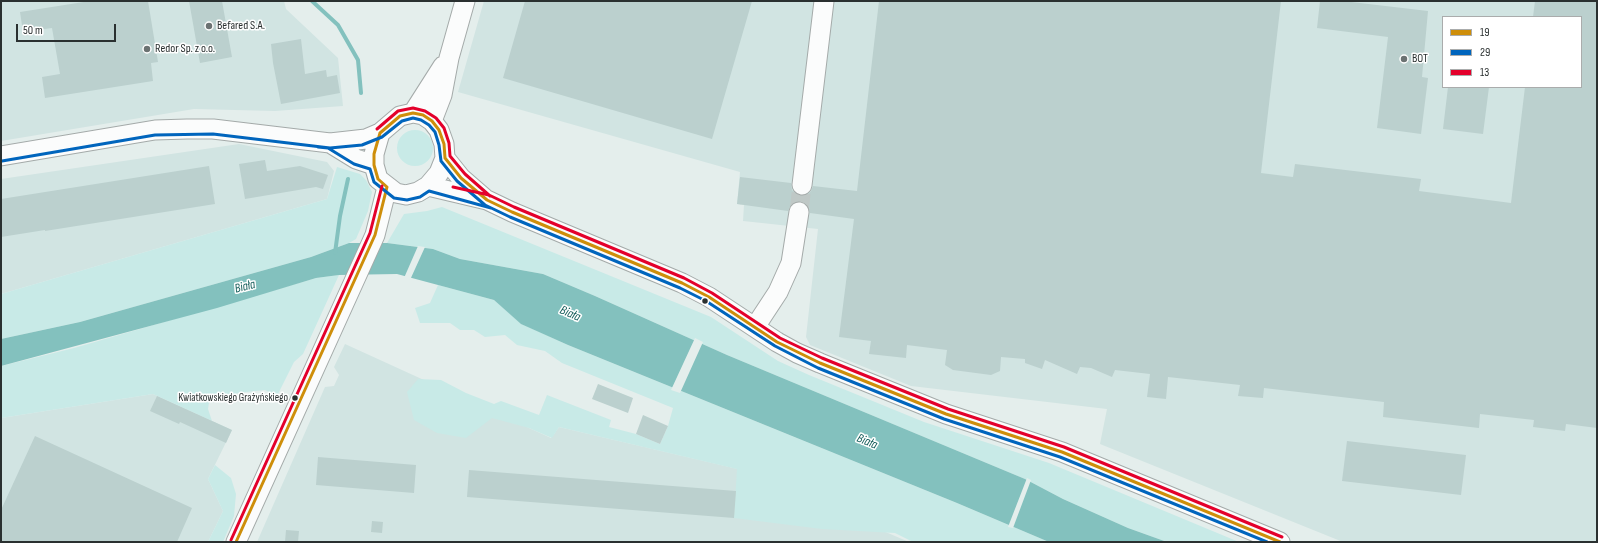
<!DOCTYPE html>
<meta charset="utf-8">
<style>
body{margin:0}
#map{position:relative;width:1598px;height:543px;overflow:hidden;background:#e4eeec;font-family:"Sofia Sans Condensed",sans-serif}
canvas{display:block}
.frame{position:absolute;inset:0;border:2px solid #2a3030;pointer-events:none}
.legend{position:absolute;left:1442px;top:16px;width:140px;height:72px;box-sizing:border-box;background:#fff;border:1px solid #aaacac;margin:0;padding:5px 7px;list-style:none;font-size:12px;color:#2a3030}
.legend li{display:flex;align-items:center;gap:8px;height:20px}
.legend b{width:20px;border:1px solid #aaacac}
.scale{position:absolute;left:16px;top:24px;width:100px;height:18px;box-sizing:border-box;border:2px solid #2a3030;border-top:0;padding-left:5px;font-size:12px;line-height:14px;white-space:nowrap;color:#2a3030;-webkit-text-stroke:3px #fff;paint-order:stroke}
</style>
<div id="map">
<canvas width="1598" height="543"></canvas>
<div class="frame"></div>
<ul class="legend">
<li><b style="height:5px;background:#ce8e0a"></b>19</li>
<li><b style="height:5px;background:#0065bd"></b>29</li>
<li><b style="height:5px;background:#e4002b"></b>13</li>
</ul>
<div class="scale">50 m</div>
</div>
<script>
const ctx = document.querySelector('canvas').getContext('2d');
ctx.lineJoin = 'round';
function paint(path, color) { ctx.fillStyle = color; ctx.fill(path, 'evenodd'); }
const poly = rows => new Path2D(rows.map(r => 'M' + r).join(''));
function stroke(path, color, width, dash) { ctx.strokeStyle = color; ctx.lineWidth = width; ctx.lineCap = dash ? 'butt' : 'round'; ctx.setLineDash(dash || []); ctx.stroke(path); }
function write(font, color, halo, rows, align = 'center') {
  ctx.font = font + ' "Sofia Sans Condensed",sans-serif'; ctx.lineWidth = 3; ctx.setLineDash([]); ctx.textBaseline = 'middle'; ctx.strokeStyle = halo; ctx.fillStyle = color; for (const [text, x, y, turn = 0] of rows) {
    ctx.save(); ctx.translate(x, y); ctx.rotate((+turn || 0) * Math.PI / 180); ctx.textAlign = isNaN(turn) ? turn : align; if (halo) ctx.strokeText(text, 0, 0); ctx.fillText(text, 0, 0); ctx.restore();
  }
}
paint(poly([
 [1,1,284,1,286,9,338,58,343,106,275,111,194,109,1,141],
 [484,1,1597,1,1597,542,1343,542,1100,444,1107,409,911,386,810,345,806,337,818,229,743,221,744,205,737,204,740,172,458,92],
 [1443,17,1581,17,1581,87,1443,87],
 [239,144,327,162,334,171,327,199,1,294,1,179],
 [345,344,551,438,559,427,738,469,909,542,257,542,325,387,334,386,339,375,334,367],
 [153,394,232,430,208,479,223,511,208,542,1,542,1,418]
]), '#d1e4e2');
paint(poly([
 '397 148a18 18 0 1 1 36 0a18 18 0 1 1-36 0Z',
 [337,167,360,174,366,180,372,192,368,211,356,239,349,243,311,257,80,322,1,339,1,294,327,199],
 [442,207,711,317,778,361,809,375,924,422,1049,463,1239,542,1167,542,1128,528,1063,499,1025,479,727,355,595,296,543,274,460,259,433,249,387,243,404,214,427,211],
 [339,275,303,354,294,362,277,396,265,390,246,392,221,396,209,403,208,409,212,421,153,394,1,418,1,366,74,348,316,278],
 [438,285,494,300,522,324,568,345,957,503,1049,542,913,542,895,533,822,529,734,518,737,469,559,427,552,438,529,428,492,418,466,438,437,433,414,420,407,392,418,379,441,380,466,393,494,404,501,401,539,415,547,395,611,420,609,427,636,434,660,444,668,426,673,408,562,363,545,351,517,345,505,335,485,337,474,330,460,330,450,323,420,323,415,308,430,303],
 [215,465,231,478,236,494,234,516,223,542,208,542,223,511,208,479]
]), '#c8eae7');
paint(poly([
 [349,243,387,243,433,249,460,259,543,274,595,296,727,355,1025,479,1063,499,1128,528,1167,542,1049,542,957,503,568,345,521,324,494,300,397,274,339,275,316,278,217,308,1,366,1,339,80,322,311,257]
]), '#83c1be');
paint(poly([
 [418,246,425,247,410,280,404,278],
 [695,338,703,342,680,393,671,390],
 [1027,478,1031,480,1013,528,1008,527]
]), '#e4eeec');
stroke(poly([
 [312,1,338,25,358,60,361,93],
 [335,253,340,216,348,179]
]), '#83c1be', 4);
paint(poly([
 [90,1,148,1,158,62,151,63,153,81,45,98,42,77,60,74,52,28,23,32,20,12],
 [189,1,222,1,232,57,200,63],
 [525,1,752,1,712,139,503,78],
 [879,1,1281,1,1261,173,1293,177,1295,164,1421,179,1419,191,1511,203,1525,87,1581,87,1581,17,1533,17,1535,1,1597,1,1597,428,1566,424,1565,431,1533,427,1534,420,1480,414,1479,428,1383,417,1384,402,1264,388,1263,398,1238,396,1240,385,1168,377,1166,399,1147,397,1150,374,1115,370,1112,377,1091,368,1080,367,1077,374,1045,360,1042,369,1025,363,1025,359,1001,357,1000,371,991,375,953,370,945,365,947,350,907,345,906,358,869,354,871,341,839,337,854,219,810,213,809,208,806,204,800,201,795,202,791,205,788,211,737,204,740,177,791,183,792,190,796,194,800,196,807,195,811,191,813,186,857,191],
 [1320,1,1343,1,1428,11,1422,77,1428,78,1421,134,1377,128,1388,37,1317,28],
 [301,39,305,74,326,70,327,77,337,75,340,93,281,104,273,63,271,44],
 [1448,87,1489,87,1483,134,1443,129],
 [265,160,267,171,300,166,328,175,323,189,316,187,245,199,239,164],
 [209,166,215,204,45,231,45,230,1,237,1,199],
 [598,384,633,398,628,413,592,399],
 [157,396,232,430,226,443,180,422,179,424,150,411],
 [643,415,668,426,660,444,636,434],
 [35,436,192,508,177,542,1,542,1,510],
 [1347,441,1466,455,1461,495,1342,481],
 [318,457,416,465,414,493,316,485],
 [469,470,736,491,734,518,467,497],
 [372,521,383,522,382,533,371,532],
 [286,530,299,531,298,542,285,542]
]), '#bbd0ce');
stroke(poly([
 [799,212,802,185]
]), '#bfc8c6', 19, [19, 10]);
const minor = poly([
 [413,113,423,115,432,121,439,130,444,144,445,158,439,173,428,186,418,192,406,195,396,193,378,179,374,165,374,154,380,133,400,116,413,113],
 [413,113,443,66],
 [432,121,442,95,449,58,465,1],
 [330,143,356,159,374,165],
 [1,156,155,130,187,129,213,129,330,143,366,139,380,133],
 [445,158,461,178,484,198],
 [802,185,824,1],
 [428,186,487,200,512,212,682,283,709,297,777,342,797,353,820,363,946,414,1062,452,1280,542],
 [755,327,778,292,791,263,799,212],
 [236,542,375,235,387,187]
]);
stroke(minor, '#a4aaa9', 21);
stroke(minor, '#fbfcfc', 19);
stroke(poly([
 [236,542,375,235,387,187,378,179,374,165,374,154,380,133,400,116,413,113,423,115,432,121,439,130,444,144,445,158,461,178,487,200,512,212,682,283,709,297,777,342,820,363,946,414,1062,452,1280,542]
]), '#ce8e0a', 3);
stroke(poly([
 [318,147,328,148,354,164,370,169,374,182,394,198,407,200,420,197,429,191,491,208],
 [2,161,155,135,213,134,330,148,362,145,382,137,402,121,413,118,421,120,429,125,435,132,439,145,441,161,457,181,485,205,510,217,680,288,706,301,775,346,818,368,944,419,1060,457,1267,542]
]), '#0065bd', 3);
stroke(poly([
 [377,129,398,111,413,108,425,111,436,118,444,128,449,143,450,156,465,174,490,196],
 [453,187,489,195,514,207,684,278,712,293,780,338,822,358,948,409,1064,447,1282,537],
 [231,540,370,233,382,186]
]), '#e4002b', 3);
for (const [x, y, r, color] of [
 [209,26,4,"#6b7272"],
 [147,49,4,"#6b7272"],
 [1404,59,4,"#6b7272"],
 [705,301,3.5,"#2a3030"],
 [295,398,3.5,"#2a3030"]
]) { const dot = new Path2D(); dot.arc(x, y, r, 0, 2 * Math.PI); ctx.fillStyle = color; ctx.fill(dot); stroke(dot, '#fff', 1.5); }
write('11px', '#2a3030', '#fff', [
 ["Kwiatkowskiego Grażyńskiego",288,398]
], 'right');
write('12px', '#2a3030', '#fff', [
 ["Befared S.A.",217,26],
 ["Redor Sp. z o.o.",155,49],
 ["BOT",1412,59]
], 'left');
write('italic 13px', '#165e5b', '#fff', [
 ["Biała",245,287,-14],
 ["Biała",570,314,24],
 ["Biała",867,442,22]
]);
</script>
